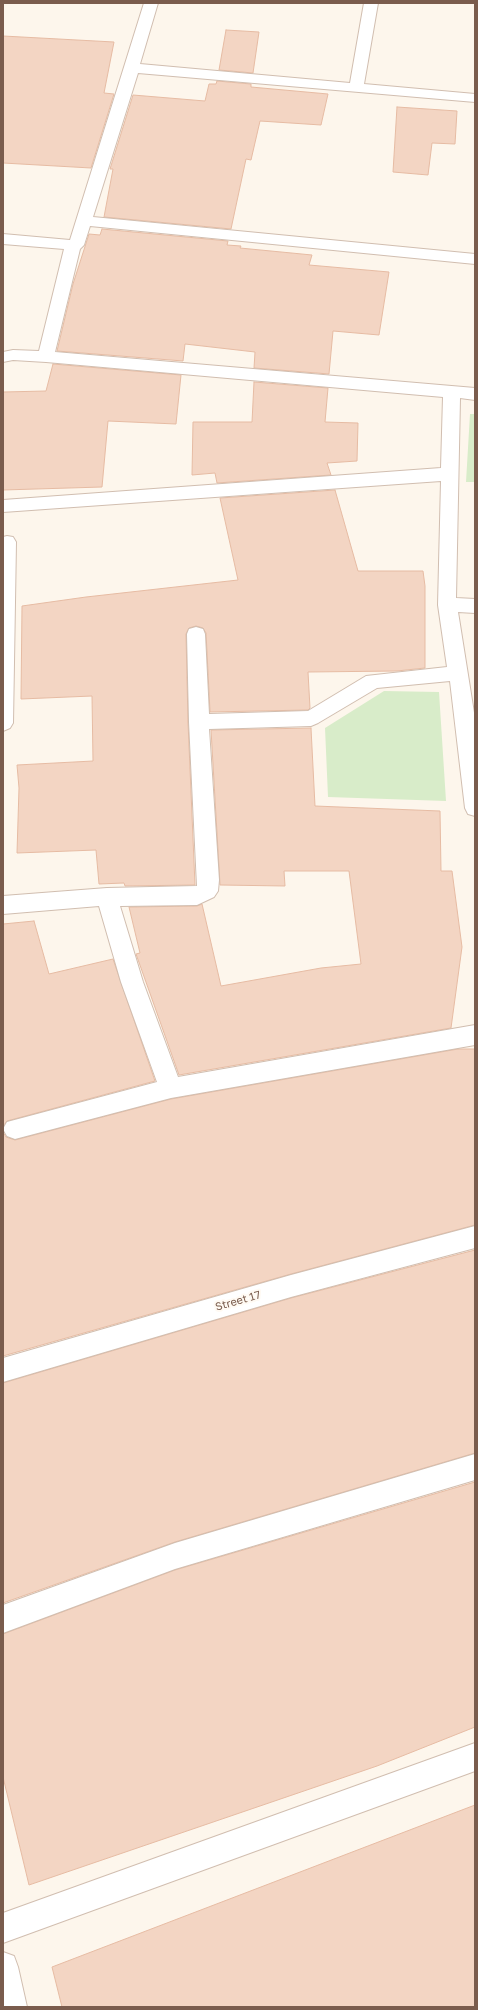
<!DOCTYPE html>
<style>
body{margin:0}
#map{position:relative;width:478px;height:2010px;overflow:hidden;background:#fdf6ec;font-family:"Golos Text",sans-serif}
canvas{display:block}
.frame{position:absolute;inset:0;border:4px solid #7a5c4d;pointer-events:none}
</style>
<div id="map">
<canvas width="478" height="2010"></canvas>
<div class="frame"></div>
</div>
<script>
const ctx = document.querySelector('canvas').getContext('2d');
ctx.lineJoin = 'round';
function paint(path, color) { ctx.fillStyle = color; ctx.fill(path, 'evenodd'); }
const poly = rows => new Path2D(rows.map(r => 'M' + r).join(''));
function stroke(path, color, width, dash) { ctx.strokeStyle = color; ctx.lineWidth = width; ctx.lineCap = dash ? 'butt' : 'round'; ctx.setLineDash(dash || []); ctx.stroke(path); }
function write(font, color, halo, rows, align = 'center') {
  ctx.font = font + ' "Golos Text",sans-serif'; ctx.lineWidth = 4; ctx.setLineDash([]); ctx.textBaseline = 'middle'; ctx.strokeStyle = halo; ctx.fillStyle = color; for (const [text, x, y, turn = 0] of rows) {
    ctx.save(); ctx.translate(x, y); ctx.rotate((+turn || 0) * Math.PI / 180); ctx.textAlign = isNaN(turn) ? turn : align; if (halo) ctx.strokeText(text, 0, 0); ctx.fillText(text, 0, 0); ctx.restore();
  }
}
paint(poly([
 [470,414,475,414,475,482,466,482],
 [384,691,439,692,446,801,328,797,325,728]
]), '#d8ecc9');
const building = poly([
 [226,30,259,32,253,73,219,70,226,30],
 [3,36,114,42,104,93,114,94,91,168,3,163,3,36],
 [217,81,251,84,251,87,328,94,321,125,260,121,251,160,246,159,231,229,104,217,113,169,110,169,133,95,205,101,209,84,216,84,217,81],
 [397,107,457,111,455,144,432,143,428,175,393,172,397,107],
 [102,229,228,241,227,245,241,246,240,248,312,255,309,265,389,272,379,335,333,331,329,374,254,368,255,352,185,344,183,361,57,351,73,284,89,234,100,235,102,229],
 [53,364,181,375,176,424,108,421,102,487,3,490,3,392,46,391,53,364],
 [254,382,328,388,325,422,358,423,357,461,327,463,331,475,217,483,215,473,192,475,193,422,252,422,254,382],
 [335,490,358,571,423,571,425,586,425,668,397,671,308,672,310,708,308,710,210,712,206,633,203,628,196,626,189,628,186,634,188,722,195,885,125,886,124,883,99,884,96,850,17,853,19,788,17,765,93,761,92,696,21,699,22,606,86,597,238,580,220,498,335,490],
 [311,728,315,806,440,811,441,871,452,871,462,947,451,1028,179,1075,136,954,140,953,129,907,197,906,202,904,221,986,321,968,361,964,349,871,284,871,285,886,220,885,211,730,311,728],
 [34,921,49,974,113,959,155,1081,7,1121,3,1126,3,924,34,921],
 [458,1049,475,1049,475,1225,291,1274,3,1356,3,1132,6,1137,15,1140,171,1099,458,1049],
 [475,1250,475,1453,175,1542,3,1603,3,1383,291,1298,475,1250],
 [475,1482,475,1727,377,1766,29,1885,3,1777,3,1634,175,1570,475,1482],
 [475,1805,475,2007,62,2007,52,1967,475,1805]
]);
paint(building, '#f3d5c3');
stroke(building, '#e6bba3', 1);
const minor = poly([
 [144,3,158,3,140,64,350,83,364,3,378,3,364,84,475,94,475,102,138,73,93,217,475,254,475,264,90,226,84,245,80,249,55,352,475,388,475,400,460,398,456,598,475,599,475,613,458,612,475,719,475,816,468,814,465,808,450,681,377,688,318,723,311,726,209,729,219,880,218,891,214,897,197,905,120,906,143,982,178,1077,475,1025,475,1045,171,1098,15,1139,7,1136,3,1129,7,1122,157,1082,121,982,99,906,3,914,3,896,107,888,197,886,189,722,187,634,189,629,196,627,203,629,205,634,209,714,308,711,366,676,447,667,438,605,441,481,3,512,3,500,441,468,443,397,46,362,13,360,3,362,3,352,13,350,39,351,64,249,3,244,3,234,70,240,144,3],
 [7,536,13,537,16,542,13,723,10,728,3,731,3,537,7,536],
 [475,1226,475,1248,291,1297,3,1382,3,1358,291,1275,475,1226],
 [475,1454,475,1480,175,1569,3,1633,3,1605,175,1543,475,1454],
 [475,1743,475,1771,3,1943,3,1913,475,1743],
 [3,1952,14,1956,18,1967,27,2007,3,2007,3,1952]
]);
stroke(minor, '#d1beb0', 2);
paint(minor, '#fff');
write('11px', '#7a5c4d', '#fffaf3', [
 ["Street 17",238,1301,-16]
]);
</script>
